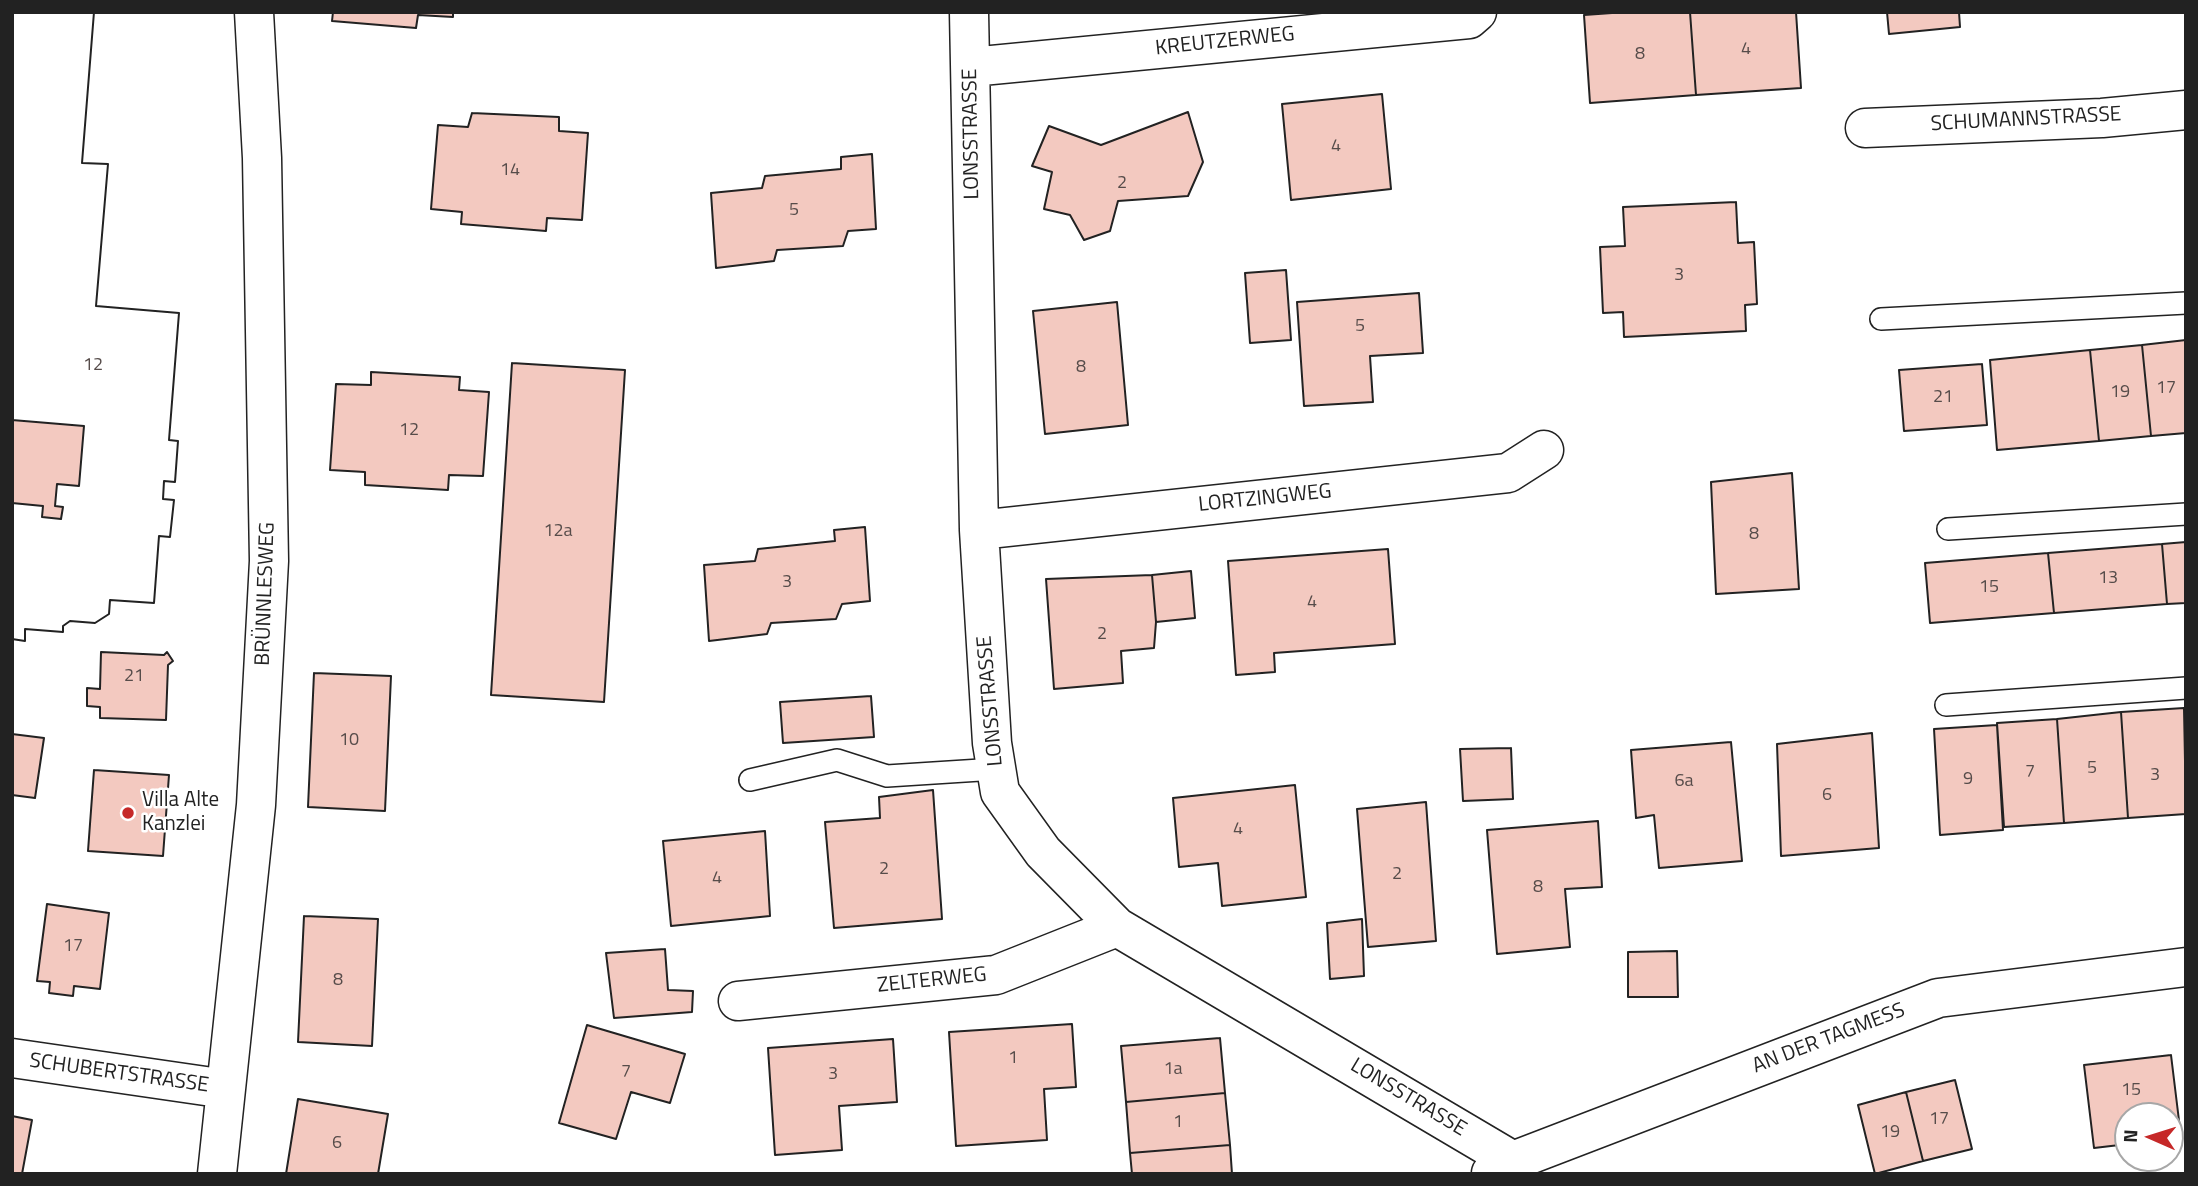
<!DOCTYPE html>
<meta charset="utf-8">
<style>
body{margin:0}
#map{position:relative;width:2198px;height:1186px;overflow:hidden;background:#fff;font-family:"Titillium Web",sans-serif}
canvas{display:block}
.frame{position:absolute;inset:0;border:14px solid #222;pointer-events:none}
.north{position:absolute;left:2114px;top:1102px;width:70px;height:70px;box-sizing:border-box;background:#fff;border:2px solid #a7a7a7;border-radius:50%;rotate:273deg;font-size:19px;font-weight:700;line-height:28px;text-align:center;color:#222}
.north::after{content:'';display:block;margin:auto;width:24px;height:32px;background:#c62828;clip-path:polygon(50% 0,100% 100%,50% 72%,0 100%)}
</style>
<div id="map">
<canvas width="2198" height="1186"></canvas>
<div class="frame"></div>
<div class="north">N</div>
</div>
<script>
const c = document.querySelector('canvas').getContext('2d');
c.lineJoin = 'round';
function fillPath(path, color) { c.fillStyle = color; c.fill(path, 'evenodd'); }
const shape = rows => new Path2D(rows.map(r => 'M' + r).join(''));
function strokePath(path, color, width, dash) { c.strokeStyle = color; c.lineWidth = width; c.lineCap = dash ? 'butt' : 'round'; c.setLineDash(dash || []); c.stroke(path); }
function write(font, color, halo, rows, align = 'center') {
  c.font = font + ' "Titillium Web",sans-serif'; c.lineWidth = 5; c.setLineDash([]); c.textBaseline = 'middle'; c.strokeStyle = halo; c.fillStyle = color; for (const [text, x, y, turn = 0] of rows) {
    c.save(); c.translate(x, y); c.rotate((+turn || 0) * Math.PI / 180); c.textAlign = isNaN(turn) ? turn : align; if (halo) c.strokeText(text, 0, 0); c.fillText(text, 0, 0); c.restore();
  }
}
const building = shape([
 [12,12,94,12,82,163,108,164,96,306,179,313,169,440,178,441,175,482,164,481,163,499,174,500,170,537,159,536,154,603,110,600,109,614,95,623,70,621,63,626,63,632,25,629,25,641,12,639,12,503,43,506,42,517,61,519,63,507,55,506,57,484,79,486,84,426,12,420,12,12],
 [12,12,94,12,82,163,108,164,96,306,179,313,169,440,178,441,175,482,164,481,163,499,174,500,170,537,159,536,154,603,110,600,109,614,95,623,70,621,63,626,63,632,25,629,25,641,12,639,12,12],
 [333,12,453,12,453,17,418,15,416,28,332,21,333,12],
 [1626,12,1690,12,1696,95,1590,103,1584,15,1626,12],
 [1690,12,1796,12,1801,88,1696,95,1690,12],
 [1887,12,1959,12,1960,27,1889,34,1887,12],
 [1382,94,1391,189,1291,200,1282,104,1382,94],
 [1188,112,1203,162,1188,196,1118,201,1110,231,1084,240,1070,215,1044,209,1052,172,1032,166,1049,126,1101,145,1188,112],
 [472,113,559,117,559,131,588,133,582,220,547,218,546,231,461,224,462,212,431,209,438,125,468,127,472,113],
 [872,154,876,229,848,231,843,246,777,250,774,261,716,268,711,193,762,188,765,176,841,169,841,157,872,154],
 [1736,202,1738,243,1754,242,1757,304,1745,305,1746,331,1624,337,1623,312,1603,313,1600,247,1625,246,1623,207,1736,202],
 [1286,270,1291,340,1250,343,1245,273,1286,270],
 [1419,293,1423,353,1370,356,1373,402,1304,406,1297,302,1419,293],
 [1117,302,1128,425,1045,434,1033,311,1117,302],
 [2186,340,2186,433,2151,436,2142,345,2186,340],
 [2142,345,2151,436,2099,441,2090,350,2142,345],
 [2090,350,2099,441,1997,450,1990,360,2090,350],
 [512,363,625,370,604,702,491,695,512,363],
 [1982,364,1987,425,1904,431,1899,370,1982,364],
 [371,372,460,377,459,390,489,392,483,476,449,475,448,490,365,485,365,472,330,470,336,384,371,385,371,372],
 [1792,473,1799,589,1716,594,1711,482,1792,473],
 [865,527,870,601,842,604,836,619,771,623,767,634,709,641,704,565,755,561,758,549,835,541,834,530,865,527],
 [2186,542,2186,603,2167,604,2162,544,2186,542],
 [2162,544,2167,604,2054,613,2048,553,2162,544],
 [1388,549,1395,644,1274,653,1275,672,1236,675,1228,561,1388,549],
 [2048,553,2054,613,1930,623,1925,563,2048,553],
 [1191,571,1195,618,1156,622,1152,575,1191,571],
 [1152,575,1156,622,1154,648,1121,651,1123,683,1054,689,1046,579,1152,575],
 [101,652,164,655,167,652,173,661,168,665,166,720,100,718,100,707,87,706,87,688,100,689,101,652],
 [314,673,391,676,385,811,308,807,314,673],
 [871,696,874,737,783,743,780,702,871,696],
 [2184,708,2186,814,2128,818,2121,712,2184,708],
 [2121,712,2128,818,2064,823,2057,719,2121,712],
 [2057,719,2064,823,2004,827,1997,723,2057,719],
 [1997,725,2003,830,1940,835,1934,729,1997,725],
 [1872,733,1879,848,1781,856,1777,744,1872,733],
 [12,734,44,738,35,798,12,795,12,734],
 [1731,742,1742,861,1659,868,1654,815,1636,818,1631,750,1731,742],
 [1511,748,1513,799,1463,801,1460,749,1511,748],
 [94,770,169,775,163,856,88,851,94,770],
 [1295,785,1306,897,1222,906,1218,863,1179,867,1173,798,1295,785],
 [933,790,942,919,834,928,825,822,880,818,879,797,933,790],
 [1426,802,1436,941,1368,947,1357,809,1426,802],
 [1598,821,1602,887,1565,889,1570,947,1497,954,1487,830,1598,821],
 [765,831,770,916,671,926,663,841,765,831],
 [47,904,109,913,100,989,74,986,73,996,49,993,50,982,37,981,47,904],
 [304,916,378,919,372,1046,298,1042,304,916],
 [1362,919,1364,976,1330,979,1327,923,1362,919],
 [665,949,668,990,693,991,692,1012,614,1018,606,953,665,949],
 [1677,951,1678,997,1628,997,1628,952,1677,951],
 [1072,1024,1076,1087,1044,1089,1047,1140,956,1146,949,1032,1072,1024],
 [587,1025,685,1054,670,1103,631,1092,616,1139,559,1123,587,1025],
 [1220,1038,1225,1093,1126,1102,1121,1046,1220,1038],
 [893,1039,897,1102,839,1106,842,1150,775,1155,768,1048,893,1039],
 [2171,1055,2181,1137,2170,1139,2170,1116,2128,1116,2128,1144,2094,1148,2084,1065,2171,1055],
 [1955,1080,1972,1149,1923,1161,1906,1092,1955,1080],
 [1906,1092,1923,1161,1875,1174,1858,1105,1906,1092],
 [1225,1093,1230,1145,1130,1153,1126,1102,1225,1093],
 [298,1099,388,1114,378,1174,286,1174,298,1099],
 [12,1116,32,1120,22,1174,12,1174,12,1116],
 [1230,1145,1232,1174,1132,1174,1130,1153,1230,1145]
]);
const lane = shape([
 [1881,319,2186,303],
 [1948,529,2186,514],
 [1946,705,2186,688],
 [750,780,837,760,887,776,996,769]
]);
const street = shape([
 [969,12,979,530,992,743,1000,792,1043,852,1117,927,1513,1161],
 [971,67,1469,19,1477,12],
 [1865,128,2102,118,2186,110],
 [979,530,1508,473,1544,450],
 [738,1001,996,975,1117,927],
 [12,1058,226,1089],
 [1491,1173,1513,1161,1938,998,2186,967],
 [217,1174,256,805,269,561,262,158,254,12]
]);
const markers = [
 [128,813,7,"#c62828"]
];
const numberNames = [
 ["4",1746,50],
 ["8",1640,55],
 ["4",1336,147],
 ["14",510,171],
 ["2",1122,184],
 ["5",794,211],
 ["3",1679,276],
 ["5",1360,327],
 ["12",93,366],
 ["8",1081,368],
 ["17",2166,389],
 ["19",2120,393],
 ["21",1943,398],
 ["12",409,431],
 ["12a",558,532],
 ["8",1754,535],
 ["13",2108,579],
 ["3",787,583],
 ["15",1989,588],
 ["4",1312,603],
 ["2",1102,635],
 ["21",134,677],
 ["10",349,741],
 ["5",2092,769],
 ["7",2030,773],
 ["3",2155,776],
 ["9",1968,780],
 ["6a",1684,782],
 ["6",1827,796],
 ["4",1238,830],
 ["2",884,870],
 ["2",1397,875],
 ["4",717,879],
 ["8",1538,888],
 ["17",73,947],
 ["8",338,981],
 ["1",1013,1059],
 ["1a",1173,1070],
 ["7",626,1073],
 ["3",833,1075],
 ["15",2131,1091],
 ["17",1939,1120],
 ["1",1178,1123],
 ["19",1890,1133],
 ["6",337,1144]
];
const streetNames = [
 ["KREUTZERWEG",1225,42,-6],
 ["SCHUMANNSTRASSE",2026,120,-3],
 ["LONSSTRASSE",972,134,-91],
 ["LORTZINGWEG",1265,499,-6],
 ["BRÜNNLESWEG",266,594,-88],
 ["LONSSTRASSE",991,701,-95],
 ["ZELTERWEG",932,981,-6],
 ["AN DER TAGMESS",1829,1039,-21],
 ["SCHUBERTSTRASSE",119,1074,8],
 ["LONSSTRASSE",1408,1098,31]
];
const poiNames = [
 ["Villa Alte",142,801],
 ["Kanzlei",142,825]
];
fillPath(building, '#f3c9c0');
strokePath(building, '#222', 2);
strokePath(lane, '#222', 24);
strokePath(street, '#222', 41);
strokePath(lane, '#fff', 21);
strokePath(street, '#fff', 38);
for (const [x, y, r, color] of markers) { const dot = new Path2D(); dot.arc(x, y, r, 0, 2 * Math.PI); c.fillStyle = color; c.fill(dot); strokePath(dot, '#fff', 2.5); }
write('18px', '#564c4a', null, numberNames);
write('21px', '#222', '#fff', streetNames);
write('21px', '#222', '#fff', poiNames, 'left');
</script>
